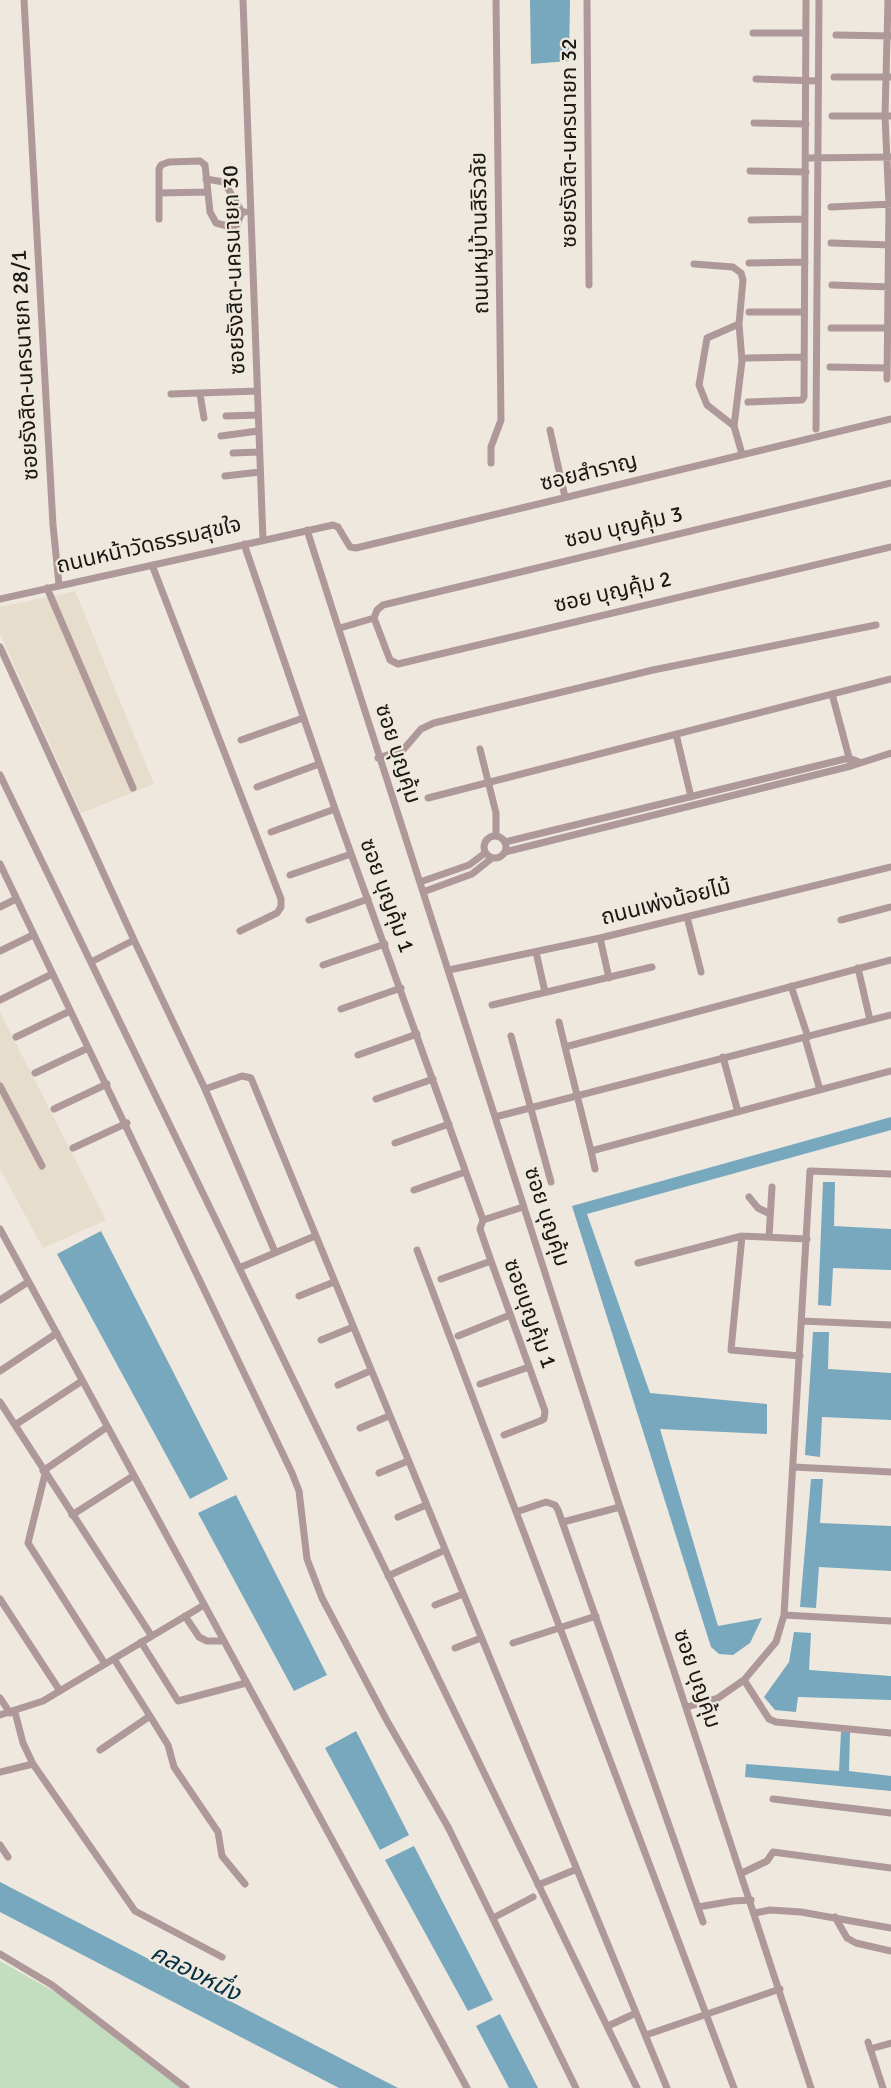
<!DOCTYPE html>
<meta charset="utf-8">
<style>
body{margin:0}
canvas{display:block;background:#eee8de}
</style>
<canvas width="891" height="2088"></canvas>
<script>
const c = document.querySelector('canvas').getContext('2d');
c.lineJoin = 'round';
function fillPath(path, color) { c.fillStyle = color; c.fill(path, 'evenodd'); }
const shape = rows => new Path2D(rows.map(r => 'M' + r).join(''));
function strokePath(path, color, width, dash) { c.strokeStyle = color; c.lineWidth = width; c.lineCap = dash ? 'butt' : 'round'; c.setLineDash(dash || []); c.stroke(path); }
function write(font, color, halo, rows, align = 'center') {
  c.font = font + ' Signika,"Noto Sans Thai",sans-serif'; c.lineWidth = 4.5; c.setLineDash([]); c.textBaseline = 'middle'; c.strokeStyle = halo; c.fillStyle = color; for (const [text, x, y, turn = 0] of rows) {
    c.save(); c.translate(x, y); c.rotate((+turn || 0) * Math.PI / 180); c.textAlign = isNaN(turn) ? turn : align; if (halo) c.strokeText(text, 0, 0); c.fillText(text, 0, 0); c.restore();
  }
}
const built = shape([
 [75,591,154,784,81,813,0,634,0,607],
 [0,1012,106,1220,43,1248,0,1169]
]);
const green = shape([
 [0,1961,62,1996,182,2088,0,2088]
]);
const water = shape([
 [530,0,570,0,569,61,531,64],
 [891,1117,891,1130,587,1214,650,1393,767,1404,767,1434,660,1429,718,1626,762,1618,750,1643,733,1655,719,1654,711,1647,572,1206],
 [823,1182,835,1182,834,1226,891,1229,891,1270,833,1268,831,1306,818,1305],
 [101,1231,228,1479,190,1499,57,1254],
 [813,1332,829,1332,828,1369,891,1373,891,1420,822,1417,820,1457,805,1455],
 [811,1479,823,1479,820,1523,891,1526,891,1571,819,1567,816,1608,800,1607],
 [236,1495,327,1675,294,1691,198,1513],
 [794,1632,811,1633,809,1670,891,1676,891,1700,798,1697,796,1712,775,1710,764,1697,789,1662],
 [356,1731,409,1835,380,1850,325,1748],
 [841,1732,850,1732,849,1771,891,1776,891,1791,745,1777,746,1764,839,1771],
 [414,1846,493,2000,468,2011,385,1860],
 [0,1882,398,2088,339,2088,0,1912],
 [500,2014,538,2088,509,2088,476,2026]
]);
const street = shape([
 [24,0,53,525,59,585],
 [243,0,263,540],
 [587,0,589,285],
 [753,33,806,33],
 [836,35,891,36],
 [834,77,891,77],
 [756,79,818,81],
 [832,116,891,116],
 [754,123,806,124],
 [807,158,891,157],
 [750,171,806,172],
 [206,179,224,182,242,212,245,212],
 [159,193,208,192],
 [831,207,891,204],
 [159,219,159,169,161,165,169,162,200,161,205,165,210,212,216,223,231,227,237,225,242,212],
 [751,220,805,219],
 [831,243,891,245],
 [749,263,805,262],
 [694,264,733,267,741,273,743,280,739,324,707,338,699,385,707,405,734,426,742,454],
 [832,285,891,287],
 [749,312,804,312],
 [831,328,891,328],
 [747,358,804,357],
 [830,367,887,368],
 [887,379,889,204,885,116,888,0],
 [171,394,257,391],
 [200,394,204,418],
 [748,402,802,400,804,397,806,0],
 [226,416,258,415],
 [734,426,742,361,739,324],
 [816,429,819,0],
 [550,430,565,497],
 [221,436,258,431],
 [233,453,259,452],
 [491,463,491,447,501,420,496,0],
 [225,476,260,472],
 [307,530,620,1507,811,2088],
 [244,544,335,809,483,1220,523,1207],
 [152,565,281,899,281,907,277,913,240,931],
 [47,588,133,788],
 [0,599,333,525,338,527,350,547,356,548,891,419],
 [374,618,390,660,398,664,891,547],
 [374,618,377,610,383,605,891,483],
 [340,628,374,618],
 [0,647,134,940],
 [832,694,850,761],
 [676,734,691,797],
 [241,740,303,718],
 [480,749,496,813,496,836],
 [378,758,403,750,421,729,434,723,653,670,876,625],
 [0,775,637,2088],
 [257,787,319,764],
 [428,798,891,679],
 [271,832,335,809],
 '484 847a11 11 0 1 1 22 0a11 11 0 1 1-22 0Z',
 [505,842,849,758,859,762],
 [505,852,851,766,891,753],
 [0,864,292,1473,299,1491,307,1559,322,1598,386,1719,448,1827,576,2088],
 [290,875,351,854],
 [420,882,469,865,485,853],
 [423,892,472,874,492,858],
 [0,907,16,899],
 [687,917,701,972],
 [309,920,368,899],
 [841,920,891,907],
 [600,938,609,978],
 [0,951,33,935],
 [536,952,545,992],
 [891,960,565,1047,591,1151,891,1071],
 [91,962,134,940,205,1089,242,1076,251,1078,667,2088],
 [323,965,385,944],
 [858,968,870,1020],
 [449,970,600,938,891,867],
 [791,986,808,1037],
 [0,1000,52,974],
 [492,1005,652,967],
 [341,1009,401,988],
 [559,1022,565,1047],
 [511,1036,551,1182],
 [16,1037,70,1011],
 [805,1038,820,1090],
 [358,1055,417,1034],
 [723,1057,738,1112],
 [35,1073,88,1048],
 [0,1086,42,1166],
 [205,1089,275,1252],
 [376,1099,433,1079],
 [54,1109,107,1084],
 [495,1117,891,1015],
 [395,1143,449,1124],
 [73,1148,127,1123],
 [591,1151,595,1169],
 [414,1190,465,1172],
 [749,1197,758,1208,770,1214],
 [483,1220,480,1229,491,1261,545,1411,544,1419,540,1421,504,1435],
 [0,1229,467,2088],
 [769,1237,772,1187],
 [417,1250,734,2088],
 [638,1263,742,1236],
 [239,1268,315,1236],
 [441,1279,491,1261],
 [299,1296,334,1282],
 [0,1300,28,1282],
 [802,1321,891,1325],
 [458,1336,510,1315],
 [321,1340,353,1327],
 [800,1356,731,1350,742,1236,807,1239],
 [0,1371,57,1333],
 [480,1384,529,1367],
 [338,1385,370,1371],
 [0,1402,151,1635],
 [15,1425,82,1381],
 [360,1428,389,1416],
 [794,1467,891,1472],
 [43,1471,107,1427],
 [379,1473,408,1461],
 [45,1474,28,1543,105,1664],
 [516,1512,546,1502,555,1505,558,1510,703,1922],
 [72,1515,133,1476],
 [398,1517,426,1505],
 [563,1522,620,1507],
 [388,1576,445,1550],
 [0,1599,60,1691],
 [435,1605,463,1594],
 [784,1615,891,1621],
 [185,1616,199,1637,207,1641,224,1641],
 [141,1642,178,1701,246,1683],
 [513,1643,596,1616],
 [455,1648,481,1638],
 [744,1680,769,1719,776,1722,891,1733],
 [0,1698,10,1713],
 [687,1707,718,1698,744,1680,776,1642,784,1615,810,1171,891,1174],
 [15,1712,23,1743,33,1764,135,1911,222,1957],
 [0,1715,43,1701,204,1605],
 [150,1716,168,1745,174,1767,218,1832,222,1856,245,1884],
 [100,1750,150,1716,114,1659],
 [0,1772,33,1764],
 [773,1799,891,1813],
 [0,1845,8,1857],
 [742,1873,767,1861,773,1852,891,1868],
 [538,1885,577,1869],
 [698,1907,733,1901,751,1900],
 [755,1913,770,1910,801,1912,891,1928],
 [835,1917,847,1938,856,1943,891,1951],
 [493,1918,533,1897],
 [0,1954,52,1985,186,2088],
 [608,2026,636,2013],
 [646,2035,780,1989],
 [868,2042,883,2088],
 [870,2049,891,2043]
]);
const streetNames = [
 ["ซอยรังสิต-นครนายก 32",570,143,-90],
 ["ถนนหมู่บ้านสิริวลัย",481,233,-91],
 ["ซอยรังสิต-นครนายก 30",235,270,-92],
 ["ซอยรังสิต-นครนายก 28/1",26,365,-93],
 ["ซอยสำราญ",589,473,-14],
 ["ซอบ บุญคุ้ม 3",624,528,-13],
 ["ถนนหน้าวัดธรรมสุขใจ",149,546,-13],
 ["ซอย บุญคุ้ม 2",613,593,-13],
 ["ซอย บุญคุ้ม",397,754,72],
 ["ซอย บุญคุ้ม 1",386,896,70],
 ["ถนนเพ่งน้อยไม้",666,903,-14],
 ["ซอย บุญคุ้ม",546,1217,72],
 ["ซอยบุญคุ้ม 1",529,1314,70],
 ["ซอย บุญคุ้ม",696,1679,71]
];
const waterNames = [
 ["คลองหนึ่ง",195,1974,27]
];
fillPath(built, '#e7ddcc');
fillPath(green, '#c3ddbf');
fillPath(water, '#78a8be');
strokePath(street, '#af9899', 7);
write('22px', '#1a1814', '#eee8de', streetNames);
write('italic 24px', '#033041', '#eee8de', waterNames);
</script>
